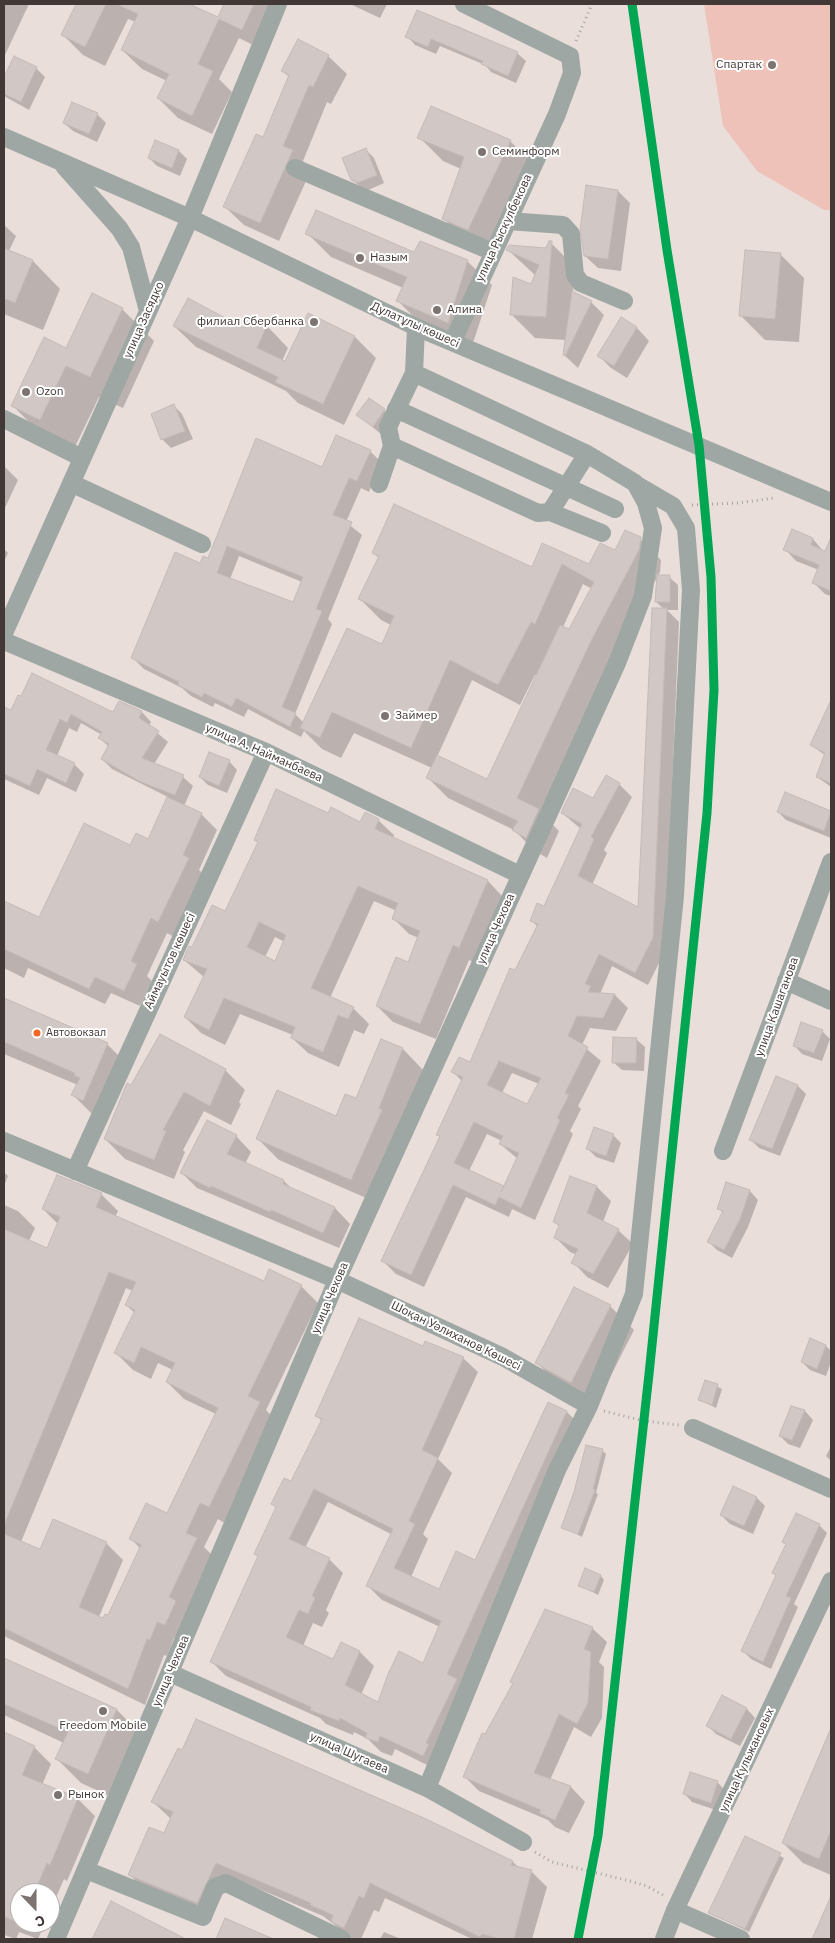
<!DOCTYPE html>
<meta charset="utf-8">
<style>
body{margin:0}
#map{position:relative;width:835px;height:1943px;overflow:hidden;background:#eadeda;font-family:"IBM Plex Sans",sans-serif}
canvas{display:block}
.frame{position:absolute;inset:0;border:5px solid #423937;pointer-events:none}
.north{position:absolute;left:10px;top:1883px;width:50px;height:50px;box-sizing:border-box;background:#fff;border:1px solid #b3b0af;border-radius:50%;rotate:158deg;font-size:14px;font-weight:700;line-height:20px;text-align:center;color:#423937}
.north::after{content:'';display:block;margin:auto;width:18px;height:22px;background:#7d7370;clip-path:polygon(50% 0,100% 100%,50% 72%,0 100%)}
</style>
<div id="map">
<canvas width="835" height="1943"></canvas>
<div class="frame"></div>
<div class="north">С</div>
</div>
<script>
const c = document.querySelector('canvas').getContext('2d');
c.lineJoin = 'round';
function fillPath(path, color) { c.fillStyle = color; c.fill(path, 'evenodd'); }
const shape = rows => new Path2D(rows.map(r => 'M' + r).join(''));
function strokePath(path, color, width, dash) { c.strokeStyle = color; c.lineWidth = width; c.lineCap = dash ? 'butt' : 'round'; c.setLineDash(dash || []); c.stroke(path); }
function write(font, color, halo, rows, align = 'center') {
  c.font = font + ' "IBM Plex Sans",sans-serif'; c.lineWidth = 4; c.setLineDash([]); c.textBaseline = 'middle'; c.strokeStyle = halo; c.fillStyle = color; for (const [text, x, y, turn = 0] of rows) {
    c.save(); c.translate(x, y); c.rotate((+turn || 0) * Math.PI / 180); c.textAlign = isNaN(turn) ? turn : align; if (halo) c.strokeText(text, 0, 0); c.fillText(text, 0, 0); c.restore();
  }
}
const green = shape([
 [704,4,831,4,831,210,824,210,757,171,723,126]
]);
const shadow = shape([
 [4,4,29,4,4,57],
 [78,4,187,4,218,19,226,4,283,4,261,49,239,38,219,79,232,92,212,134,178,118,158,98,167,81,142,69,122,50,136,22,128,19,105,66,83,55,63,35],
 [350,4,387,4,380,18],
 [455,25,517,53,526,61,516,83,491,72,485,65,440,46,436,54,415,45,407,36],
 [328,56,347,74,331,104,327,102,303,161,311,170,279,241,244,225,225,207,264,138,290,78,283,71],
 [14,58,36,68,45,77,29,110,4,96,4,80],
 [97,114,106,123,97,142,73,131,64,123],
 [419,137,510,141,534,165,492,253,468,243,444,219,461,169,443,161],
 [156,142,179,151,187,159,180,176,157,166,149,158],
 [366,150,374,158,384,183,366,191,352,180],
 [618,191,630,203,621,271,598,268,585,256],
 [4,225,16,236,9,251,33,261,60,289,43,330,4,314],
 [307,233,467,261,492,285,472,346,422,325,398,301,403,288,331,257],
 [551,243,575,267,573,293,591,302,604,315,578,368,564,355,566,340,535,338,511,314,532,286,536,276,508,250,547,249],
 [780,254,804,278,799,342,765,340,741,316],
 [122,309,154,341,123,408,99,397,73,451,45,438,13,406,67,350],
 [308,315,355,337,376,358,344,425,298,403,286,391,196,347,174,326,245,330,250,319,267,326,288,348,282,361,286,363],
 [621,319,637,328,649,341,627,378,611,368,598,355],
 [174,406,182,414,193,439,171,448,163,440,152,414],
 [384,410,392,418,382,435,358,415],
 [370,451,381,462,369,492,361,488,346,522,362,535,328,619,332,624,295,714,304,723,382,646,391,625,381,620,360,599,379,558,373,553,532,568,543,544,589,565,640,539,661,560,660,572,612,661,541,813,559,831,547,858,535,851,514,830,448,798,427,777,432,768,354,733,341,758,322,749,304,731,301,737,248,709,244,717,215,703,213,707,191,696,182,688,144,669,133,658,201,564,323,468],
 [239,556,302,582,294,603,230,579],
 [583,584,592,589,570,630,563,627],
 [535,675,537,676,488,781,437,757,472,680,520,705],
 [4,466,18,480,4,510],
 [793,531,813,539,824,552,831,555,831,596,825,594,813,582,819,570,796,561,785,549],
 [4,549,8,553,4,562],
 [669,577,678,585,678,610,667,610,679,622,665,951,648,985,612,966,600,994,615,995,628,1008,616,1031,590,1028,582,1045,601,1061,578,1106,581,1109,570,1131,573,1134,535,1220,512,1209,509,1217,466,1197,424,1287,396,1274,383,1261,440,1137,438,1134,462,1081,453,1072,471,1064,538,927,532,921,544,907,581,829,562,813,594,800,619,784,632,797,604,850,607,853,592,885,639,909,664,609,656,602],
 [512,1073,539,1084,528,1105,502,1093],
 [487,1134,502,1141,500,1144,518,1159,504,1188,469,1171],
 [120,703,142,712,151,722,149,726,168,742,154,764,183,777,193,786,184,806,201,814,217,830,199,870,205,875,174,937,167,933,147,976,152,981,140,1006,111,993,105,1004,28,968,24,978,4,968,4,902,39,919,130,847,148,840,168,797,112,769,102,759,109,747,100,738,102,735,81,723,77,732,69,728,57,756,74,764,84,774,76,792,47,778,39,795,4,779,4,711,5,709,11,711,114,713],
 [823,720,831,724,831,787,817,777,826,756,811,745],
 [229,761,237,770,227,793,208,785,200,777],
 [785,794,831,812,831,838,786,820,778,812],
 [328,815,361,824,378,820,394,835,393,838,488,881,503,897,475,963,469,960,436,1039,393,1022,377,1006,408,964,419,938,409,934,393,918,397,911,374,901,330,998,353,1008,369,1024,364,1034,354,1030,339,1067,308,1053,292,1038,293,1035,240,1014,225,1045,201,1033,185,1017,204,977,184,960,226,913,258,843,255,840],
 [275,937,285,942,276,962,265,957],
 [4,999,107,1044,129,1066,94,1116,73,1095,78,1085,4,1054],
 [822,1031,830,1039,822,1061,802,1054,794,1045],
 [636,1039,645,1047,644,1071,622,1070,613,1062],
 [382,1041,403,1049,424,1071,373,1201,279,1160,258,1139,336,1117,357,1100],
 [225,1070,245,1090,239,1102,241,1104,231,1125,204,1111,183,1150,185,1152,174,1179,125,1159,105,1139,132,1087],
 [776,1078,798,1086,806,1094,780,1156,759,1148,751,1140],
 [613,1135,621,1143,614,1163,596,1157,587,1148],
 [236,1136,251,1152,245,1164,284,1181,292,1189,335,1208,350,1224,339,1248,197,1188,182,1173],
 [4,1172,8,1176,4,1186],
 [727,1184,750,1191,758,1200,748,1227,732,1258,717,1250,708,1241,723,1213,719,1208],
 [597,1187,611,1201,603,1222,618,1230,633,1244,608,1288,587,1277,573,1262,577,1255,570,1252,555,1237,560,1227,555,1222],
 [101,1194,118,1211,115,1217,264,1283,301,1286,318,1303,266,1410,276,1420,226,1524,218,1519,204,1547,213,1556,182,1642,174,1638,167,1656,164,1655,145,1705,4,1636,4,1205,18,1211,35,1228,29,1241,48,1249,58,1224,43,1209],
 [126,1288,133,1291,126,1305,135,1313,116,1353,133,1370,151,1379,158,1363,173,1370,167,1382,184,1399,216,1414,168,1514,131,1539,141,1549,109,1617,104,1620,99,1617,123,1560,106,1543,41,1550,21,1542],
 [610,1306,634,1330,595,1407,561,1387,537,1363],
 [810,1340,826,1346,831,1351,831,1362,826,1376,810,1370,802,1362],
 [423,1347,463,1358,478,1372,438,1459,452,1473,423,1534,428,1539,411,1577,439,1590,476,1561,567,1412,581,1426,437,1770,395,1749,392,1756,381,1752,368,1739,354,1732,353,1735,326,1724,320,1718,226,1676,212,1662,259,1557,255,1554,323,1422,317,1416],
 [328,1502,391,1534,368,1586,382,1600,440,1627,424,1664,379,1704,361,1695,374,1666,360,1652,342,1644,334,1660,303,1646,313,1623,322,1627,329,1613,326,1610,343,1573,329,1559,305,1548],
 [706,1381,722,1389,716,1408,700,1400],
 [792,1407,805,1411,813,1420,800,1448,788,1444,780,1436],
 [831,1446,831,1461,826,1456],
 [602,1450,606,1454,596,1493,598,1494,582,1537,563,1527],
 [734,1488,757,1498,765,1506,753,1534,730,1524,721,1515],
 [819,1525,827,1533,794,1604,798,1607,771,1669,751,1659,743,1651,777,1577,773,1573,787,1545,784,1542],
 [601,1576,604,1580,598,1595,579,1585],
 [592,1628,607,1642,599,1662,604,1667,602,1718,591,1737,574,1727,550,1780,571,1787,585,1802,569,1833,555,1827,548,1820,479,1791,465,1777,485,1736],
 [4,1660,117,1710,141,1734,112,1797,81,1783,57,1759,64,1743,4,1715],
 [723,1697,747,1709,755,1718,740,1746,716,1734,708,1726],
 [831,1731,831,1875,803,1863,783,1843],
 [4,1734,34,1747,51,1764,42,1785,78,1799,95,1816,67,1881,64,1879,50,1911,50,1893,20,1893,20,1923,45,1923,38,1939,19,1932,16,1939,4,1935],
 [691,1774,718,1783,726,1791,719,1811,692,1802,684,1793],
 [153,1802,513,1862,519,1868,532,1872,547,1887,532,1939,472,1939,385,1898,379,1912,374,1910,361,1939,353,1939,323,1916,231,1877,212,1917,145,1890,130,1875,164,1834,171,1819],
 [745,1838,784,1858,749,1932,710,1913],
 [111,1902,183,1939,93,1939],
 [226,1920,275,1939,218,1939],
 [384,1932,401,1939,380,1939]
]);
const building = shape([
 [76,4,106,4,85,47,61,35,76,4],
 [116,4,189,4,218,17,224,4,254,4,242,30,219,19,198,64,213,71,192,116,157,98,169,74,121,50,138,14,116,4],
 [417,10,518,52,508,76,481,64,483,61,431,39,428,47,405,37,417,10],
 [298,39,329,55,313,87,309,85,283,146,293,150,260,223,223,207,256,134,263,137,289,75,281,71,298,39],
 [14,56,37,67,21,102,4,94,4,77,14,56],
 [72,102,98,113,89,134,63,123,72,102],
 [431,106,511,140,468,230,442,219,464,157,417,138,431,106],
 [155,140,179,150,172,168,148,158,155,140],
 [366,148,377,175,357,183,351,180,342,158,366,148],
 [586,185,618,190,608,259,584,256,580,230,586,185],
 [316,210,414,252,420,241,468,260,448,323,396,301,407,277,305,234,316,210],
 [549,241,552,241,546,317,510,315,513,277,531,284,539,265,506,250,509,245,546,248,549,241],
 [4,248,33,260,15,303,4,298,4,248],
 [745,250,781,253,775,319,739,316,745,250],
 [572,291,592,301,565,356,563,355,572,291],
 [92,293,123,308,90,377,66,366,40,420,11,406,44,337,66,348,92,293],
 [188,298,244,328,249,317,267,325,257,348,285,361,308,313,355,336,323,404,275,382,278,377,173,326,188,298],
 [621,317,637,327,614,366,597,356,621,317],
 [369,398,385,409,373,427,356,415,369,398],
 [174,404,185,431,161,440,151,414,174,404],
 [336,435,371,450,357,481,349,478,333,515,352,522,316,609,322,611,282,707,296,713,290,727,236,698,232,707,204,693,202,697,178,685,179,682,131,658,175,552,200,563,203,556,208,558,256,438,322,467,336,435],
 [227,546,303,577,293,602,217,573,227,546],
 [394,504,532,567,542,543,589,564,600,543,615,550,625,530,641,537,639,550,592,639,517,798,539,809,526,838,512,830,518,821,426,778,437,755,487,779,560,625,569,629,594,582,562,564,535,624,531,622,498,685,450,660,411,748,332,712,320,738,300,728,347,628,382,644,394,616,358,599,379,556,372,553,394,504],
 [792,529,813,538,811,545,825,551,831,537,831,591,812,583,819,565,783,550,792,529],
 [657,575,670,575,670,602,655,602,657,575],
 [652,608,667,608,653,938,635,973,599,954,585,984,591,986,588,992,615,994,603,1018,577,1016,568,1036,588,1047,565,1093,569,1095,557,1118,560,1120,521,1208,499,1197,495,1205,453,1185,411,1275,381,1261,440,1136,436,1135,463,1077,451,1072,459,1057,470,1062,510,968,515,970,538,924,530,921,537,903,544,906,582,824,561,813,565,804,573,788,593,798,606,775,620,783,591,837,594,839,578,876,638,907,652,608],
 [499,1061,541,1078,527,1104,487,1085,499,1061],
 [474,1122,503,1136,499,1144,519,1153,501,1192,504,1186,454,1163,474,1122],
 [32,673,113,712,119,701,142,711,139,718,159,731,142,758,184,775,175,795,141,782,101,759,109,744,98,738,102,732,71,714,67,723,60,719,46,750,75,763,66,783,37,769,30,786,4,774,4,707,11,710,18,695,21,696,32,673],
 [831,700,831,783,816,777,825,753,810,745,831,700],
 [209,752,230,760,219,786,199,777,209,752],
 [276,789,328,813,331,807,360,822,365,812,379,819,375,829,488,880,459,948,453,945,420,1024,376,1006,396,957,408,962,420,931,392,919,398,903,358,886,311,988,354,1007,348,1019,338,1015,323,1052,291,1038,295,1027,224,998,209,1030,184,1017,207,969,183,960,189,946,192,947,212,905,225,911,258,842,254,840,276,789],
 [259,922,286,935,275,961,247,947,259,922],
 [785,792,831,811,824,831,777,812,785,792],
 [167,797,202,813,183,855,189,858,158,922,151,918,131,961,137,964,124,991,95,977,89,989,4,949,4,901,39,917,84,823,130,845,136,833,148,839,167,797],
 [4,998,108,1043,83,1101,71,1095,80,1078,74,1075,75,1073,4,1042,4,998],
 [801,1022,823,1030,814,1053,793,1046,801,1022],
 [160,1034,226,1069,210,1106,184,1092,163,1130,166,1131,154,1160,104,1139,127,1083,131,1085,160,1034],
 [613,1037,637,1038,636,1063,612,1063,613,1037],
 [381,1039,403,1048,379,1108,382,1110,351,1180,256,1139,277,1090,336,1116,345,1094,356,1098,381,1039],
 [776,1076,798,1085,772,1149,749,1140,776,1076],
 [207,1120,237,1135,227,1154,284,1180,283,1184,335,1207,323,1233,271,1210,270,1212,211,1186,210,1188,180,1173,207,1120],
 [594,1127,614,1134,606,1156,586,1149,594,1127],
 [57,1175,102,1193,96,1207,264,1281,269,1269,302,1285,248,1396,260,1402,209,1507,200,1503,186,1533,197,1538,169,1597,176,1601,165,1625,157,1622,150,1640,147,1639,128,1689,4,1628,4,1534,40,1549,53,1519,107,1542,79,1607,103,1618,105,1614,108,1615,141,1545,129,1539,146,1503,167,1513,218,1408,166,1382,175,1363,141,1347,134,1363,114,1353,135,1310,125,1305,136,1282,109,1272,4,1525,4,1229,47,1248,60,1217,42,1209,57,1175],
 [570,1176,597,1186,587,1213,619,1229,593,1274,571,1263,578,1249,554,1238,559,1225,553,1222,570,1176],
 [726,1182,750,1190,740,1219,724,1250,707,1242,723,1211,717,1209,726,1182],
 [574,1287,611,1305,571,1383,535,1363,574,1287],
 [359,1318,423,1346,425,1341,464,1357,422,1450,438,1458,409,1521,415,1524,394,1568,439,1589,456,1551,475,1560,548,1402,567,1411,447,1674,457,1679,426,1743,429,1744,423,1756,380,1736,378,1742,365,1738,367,1733,340,1718,339,1721,310,1710,311,1707,210,1662,258,1556,254,1554,276,1507,271,1504,284,1478,291,1481,322,1419,315,1416,359,1318],
 [314,1489,393,1529,366,1586,441,1621,423,1663,399,1651,388,1674,378,1702,345,1685,360,1651,341,1642,333,1659,286,1637,299,1610,308,1614,315,1598,312,1596,330,1558,289,1539,314,1489],
 [810,1338,826,1345,817,1369,801,1362,810,1338],
 [705,1380,718,1384,712,1405,698,1400,705,1380],
 [791,1406,805,1410,792,1440,779,1436,791,1406],
 [586,1445,603,1449,593,1489,595,1490,578,1534,561,1528,574,1492,586,1445],
 [733,1486,757,1497,744,1526,720,1515,733,1486],
 [796,1513,820,1524,786,1596,791,1598,763,1662,741,1651,776,1575,772,1573,786,1544,782,1542,796,1513],
 [585,1568,601,1575,594,1592,578,1586,585,1568],
 [545,1609,593,1627,584,1649,591,1652,588,1703,577,1724,559,1714,534,1773,571,1786,555,1820,539,1813,541,1810,463,1777,482,1733,485,1734,513,1683,510,1682,545,1609],
 [4,1658,117,1709,88,1774,55,1759,68,1732,4,1704,4,1658],
 [722,1695,747,1708,731,1739,706,1726,722,1695],
 [196,1719,424,1818,513,1861,511,1865,532,1870,514,1939,500,1939,482,1934,480,1937,370,1883,364,1898,359,1896,344,1928,331,1922,333,1915,310,1905,311,1903,216,1863,197,1903,128,1875,149,1827,164,1833,173,1812,151,1802,178,1748,182,1750,196,1719],
 [831,1728,831,1830,819,1859,782,1843,831,1728],
 [4,1732,35,1746,22,1775,78,1798,50,1865,47,1863,34,1893,20,1893,20,1924,4,1916,4,1732],
 [690,1772,718,1781,711,1803,683,1794,690,1772],
 [745,1836,781,1853,745,1929,708,1913,745,1836],
 [831,1896,831,1939,812,1939,831,1896],
 [111,1901,186,1939,92,1939,111,1901],
 [225,1918,273,1939,216,1939,225,1918]
]);
const path = shape([
 [576,41,592,4],
 [692,505,737,503,775,498],
 [604,1411,644,1421,679,1425],
 [535,1852,552,1862,630,1881,647,1886,663,1895]
]);
const minor = shape([
 [4,137,190,218,416,327,831,502],
 [64,166,119,228,131,247,148,311],
 [295,168,493,252],
 [508,221,563,225,571,234,575,275,581,283,624,301],
 [453,341,557,114,572,73,570,56,464,4],
 [396,409,615,509],
 [4,419,82,458],
 [392,446,538,513,550,512,587,454],
 [71,483,202,544],
 [379,484,392,446,388,427,414,373,416,327],
 [550,512,602,533],
 [4,633,190,218,278,4],
 [4,641,266,752,520,875],
 [786,981,831,1001],
 [4,1141,337,1280,503,1357,589,1406,557,1470,427,1788],
 [723,1151,831,862],
 [75,1171,266,752],
 [589,1406,634,1294,675,896,691,590,686,528,673,506,637,485],
 [693,1428,831,1489],
 [170,1673,427,1788,523,1842],
 [86,1870,203,1917,215,1887,226,1883,342,1939],
 [675,1910,741,1939],
 [56,1939,337,1280,617,663,643,596,653,528,646,503,635,483,587,454,414,373],
 [664,1939,675,1910,831,1581]
]);
const rail1 = shape([
 [578,1939,598,1836,649,1374,707,813,714,690,711,577,699,445,667,250,632,4]
]);
const markers = [
 [772,65,5,"#7d7370"],
 [482,152,5,"#7d7370"],
 [360,258,5,"#7d7370"],
 [437,310,5,"#7d7370"],
 [314,322,5,"#7d7370"],
 [26,392,5,"#7d7370"],
 [385,716,5,"#7d7370"],
 [37,1033,4.5,"#f26522"],
 [103,1711,5,"#7d7370"],
 [58,1795,5,"#7d7370"]
];
const busNames = [
 ["Автовокзал",46,1033]
];
const poiNames = [
 ["Спартак",762,65,"right"],
 ["Семинформ",492,152],
 ["Назым",370,258],
 ["Алина",447,310],
 ["филиал Сбербанка",304,322,"right"],
 ["Ozon",36,392],
 ["Займер",395,716],
 ["Freedom Mobile",103,1726,"center"],
 ["Рынок",68,1795]
];
const streetNames = [
 ["улица Рыскулбекова",504,228,-65],
 ["улица Засядко",144,320,-66],
 ["Дулатұлы көшесі",415,325,24],
 ["улица А. Найманбаева",264,753,24],
 ["улица Чехова",496,929,-66],
 ["Аймауытов көшесі",170,961,-65],
 ["улица Кашаганова",777,1007,-70],
 ["улица Чехова",330,1298,-67],
 ["Шоқан Уәлиханов Көшесі",456,1336,26],
 ["улица Чехова",171,1671,-67],
 ["улица Шугаева",349,1753,24],
 ["улица Кульжановых",747,1760,-65]
];
fillPath(green, '#eec2b8');
fillPath(shadow, '#0003');
fillPath(building, '#d1c8c5');
strokePath(building, '#c4bab7', 1);
strokePath(path, '#a3a5a3', 3, [1, 4]);
strokePath(minor, '#9ea7a4', 18);
strokePath(rail1, '#00a651', 9);
for (const [x, y, r, color] of markers) { const dot = new Path2D(); dot.arc(x, y, r, 0, 2 * Math.PI); c.fillStyle = color; c.fill(dot); strokePath(dot, '#fff', 2); }
write('11px', '#423937', '#fff', busNames, 'left');
write('12px', '#423937', '#fff', poiNames, 'left');
write('12px', '#423937', '#fff', streetNames);
</script>
